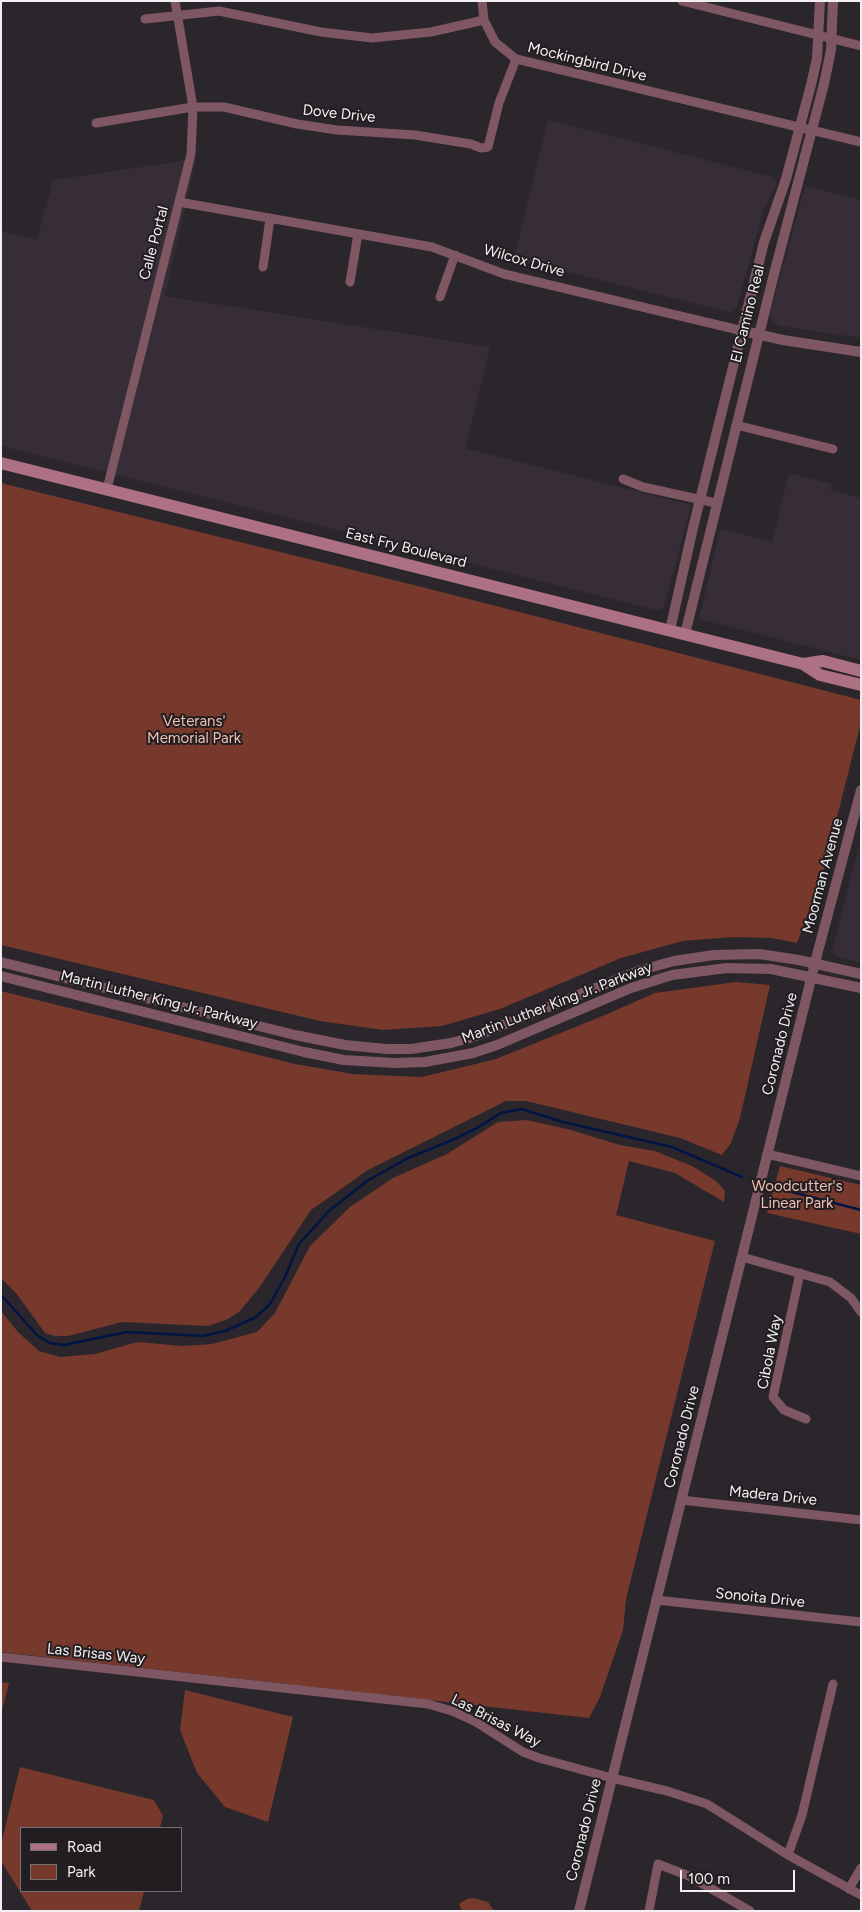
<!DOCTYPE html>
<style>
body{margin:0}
#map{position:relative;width:862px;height:1912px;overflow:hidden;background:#2b262b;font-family:Figtree,sans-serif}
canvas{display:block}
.frame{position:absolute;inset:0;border:2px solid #f2eff2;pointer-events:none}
.legend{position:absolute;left:20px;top:1827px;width:162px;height:65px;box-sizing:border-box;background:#211d21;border:1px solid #757175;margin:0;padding:6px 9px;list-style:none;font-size:15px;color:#f2eff2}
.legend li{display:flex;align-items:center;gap:10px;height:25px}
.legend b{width:25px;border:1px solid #757175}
.scale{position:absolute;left:680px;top:1870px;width:115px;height:22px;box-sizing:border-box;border:2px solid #f2eff2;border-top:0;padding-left:6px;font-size:15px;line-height:18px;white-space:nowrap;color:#f2eff2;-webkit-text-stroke:4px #211d21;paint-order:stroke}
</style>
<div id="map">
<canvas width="862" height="1912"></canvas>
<div class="frame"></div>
<ul class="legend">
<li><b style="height:6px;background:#ae7083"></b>Road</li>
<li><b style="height:14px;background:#76392c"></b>Park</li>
</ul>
<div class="scale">100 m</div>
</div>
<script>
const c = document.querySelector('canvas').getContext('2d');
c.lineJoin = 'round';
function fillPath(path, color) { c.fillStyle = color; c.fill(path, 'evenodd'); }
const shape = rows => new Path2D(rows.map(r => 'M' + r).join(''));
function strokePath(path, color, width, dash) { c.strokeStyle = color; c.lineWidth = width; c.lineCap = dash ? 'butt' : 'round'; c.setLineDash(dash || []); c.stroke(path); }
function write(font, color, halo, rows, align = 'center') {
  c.font = font + ' Figtree,sans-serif'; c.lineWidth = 4; c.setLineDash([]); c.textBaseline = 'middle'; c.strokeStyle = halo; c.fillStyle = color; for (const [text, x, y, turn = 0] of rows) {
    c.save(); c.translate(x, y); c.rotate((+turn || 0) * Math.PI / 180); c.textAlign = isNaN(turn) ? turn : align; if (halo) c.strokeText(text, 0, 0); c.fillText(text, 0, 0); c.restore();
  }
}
const built = shape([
 [548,120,773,177,776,180,776,186,764,209,737,306,734,311,729,312,514,259],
 [196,159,165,296,490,347,465,448,691,505,665,605,661,609,656,610,1,446,1,231,37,240,53,180],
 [805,186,861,200,861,338,779,326,772,321,770,314],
 [789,473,832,484,831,491,861,498,861,660,699,619,720,529,772,542],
 [861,838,861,963,837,957,832,951]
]);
const green = shape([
 [1,483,426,588,861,700,861,722,824,869,797,943,772,938,733,937,683,941,621,958,500,1009,442,1026,383,1030,320,1021,1,945],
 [736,982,770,985,740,1118,731,1143,722,1155,680,1138,526,1101,506,1101,368,1170,311,1210,259,1288,240,1311,228,1319,208,1326,122,1322,68,1336,55,1336,45,1333,16,1293,1,1278,1,991,295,1064,353,1074,422,1077,496,1059,605,1015,655,993],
 [527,1120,571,1130,620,1145,655,1151,692,1166,716,1181,725,1191,724,1202,675,1173,629,1161,616,1215,715,1241,626,1599,623,1630,600,1697,589,1718,1,1652,1,1311,18,1332,39,1351,60,1357,95,1354,137,1342,183,1346,212,1344,257,1332,275,1313,310,1246,350,1207,393,1178,447,1154,498,1122],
 [780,1166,861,1185,861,1234,767,1213],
 [1,1682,9,1683,1,1714],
 [185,1690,293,1717,268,1822,225,1807,197,1773,180,1730],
 [20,1767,154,1800,163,1816,160,1828,21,1828,21,1891,144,1891,139,1911,32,1911,1,1861,1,1844],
 [474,1898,488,1902,494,1911,462,1911,459,1904,467,1899]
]);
const stream = shape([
 [781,1189,861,1210],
 [1,1295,38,1336,50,1343,64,1345,127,1332,203,1336,225,1331,256,1317,270,1304,285,1277,299,1244,329,1211,367,1181,408,1158,450,1141,477,1128,501,1113,522,1109,563,1122,672,1147,742,1177]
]);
const minor = shape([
 [482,1,484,20],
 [682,1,861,46],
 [145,19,219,11,321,32,372,38,431,32,484,20,495,42,516,59,861,142],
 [96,123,193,107,224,107,297,124,337,130,415,135,471,144,481,148,488,147,499,103,516,59],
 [179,202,432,247,504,274,743,331],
 [263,267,270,219],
 [350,282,358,234],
 [440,297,455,255],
 [736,425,833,449],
 [623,479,643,487,716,503],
 [107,489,191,154,193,107,175,1],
 [767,1154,861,1176],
 [742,1257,830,1282,851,1298,861,1312],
 [800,1273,773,1397,784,1410,806,1419],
 [681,1500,861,1520],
 [656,1600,861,1622],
 [1,1657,428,1704,452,1711,476,1722,523,1752,539,1758,612,1778,667,1791,707,1804,788,1855,861,1895],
 [788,1855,802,1815,833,1684],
 [849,1889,861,1868],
 [649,1911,658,1864,689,1876,750,1911]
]);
const tertiary = shape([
 [743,331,783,340,861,352],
 [670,630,693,528,764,242,786,179,812,81,817,58,820,1],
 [685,634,774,274,824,84,831,50,833,1],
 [1,962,295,1035,345,1045,386,1049,411,1049,451,1043,473,1037,641,970,674,961,714,955,759,954,799,960,861,974],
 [1,976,304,1052,344,1060,395,1063,425,1062,473,1053,497,1045,631,988,672,975,727,968,771,969,861,988],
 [579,1911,817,955,861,790]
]);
const secondary = shape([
 [1,463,803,664,820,675,861,685],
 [803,664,823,661,861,671]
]);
const streetNames = [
 ["Mockingbird Drive",587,62,14],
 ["Dove Drive",339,114,6],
 ["Calle Portal",154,243,-75],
 ["Wilcox Drive",524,261,16],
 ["El Camino Real",748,314,-76],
 ["East Fry Boulevard",406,548,14],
 ["Moorman Avenue",823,876,-75],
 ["Martin Luther King Jr. Parkway",159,1000,14],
 ["Martin Luther King Jr. Parkway",557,1003,-21],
 ["Coronado Drive",780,1044,-76],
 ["Cibola Way",770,1352,-79],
 ["Coronado Drive",682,1437,-76],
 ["Madera Drive",773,1496,6],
 ["Sonoita Drive",760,1598,6],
 ["Las Brisas Way",96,1654,6],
 ["Las Brisas Way",496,1721,27],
 ["Coronado Drive",584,1830,-76]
];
const parkNames = [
 ["Veterans'",194,722],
 ["Memorial Park",194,739],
 ["Woodcutter's",797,1187],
 ["Linear Park",797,1204]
];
fillPath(built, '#372d37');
fillPath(green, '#76392c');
strokePath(stream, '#001545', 2.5);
strokePath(minor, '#7e5763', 9);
strokePath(tertiary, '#7e5763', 10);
strokePath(secondary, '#ae7083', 12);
write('15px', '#f2eff2', '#211d21', streetNames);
write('15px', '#f1beb3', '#211d21', parkNames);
</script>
